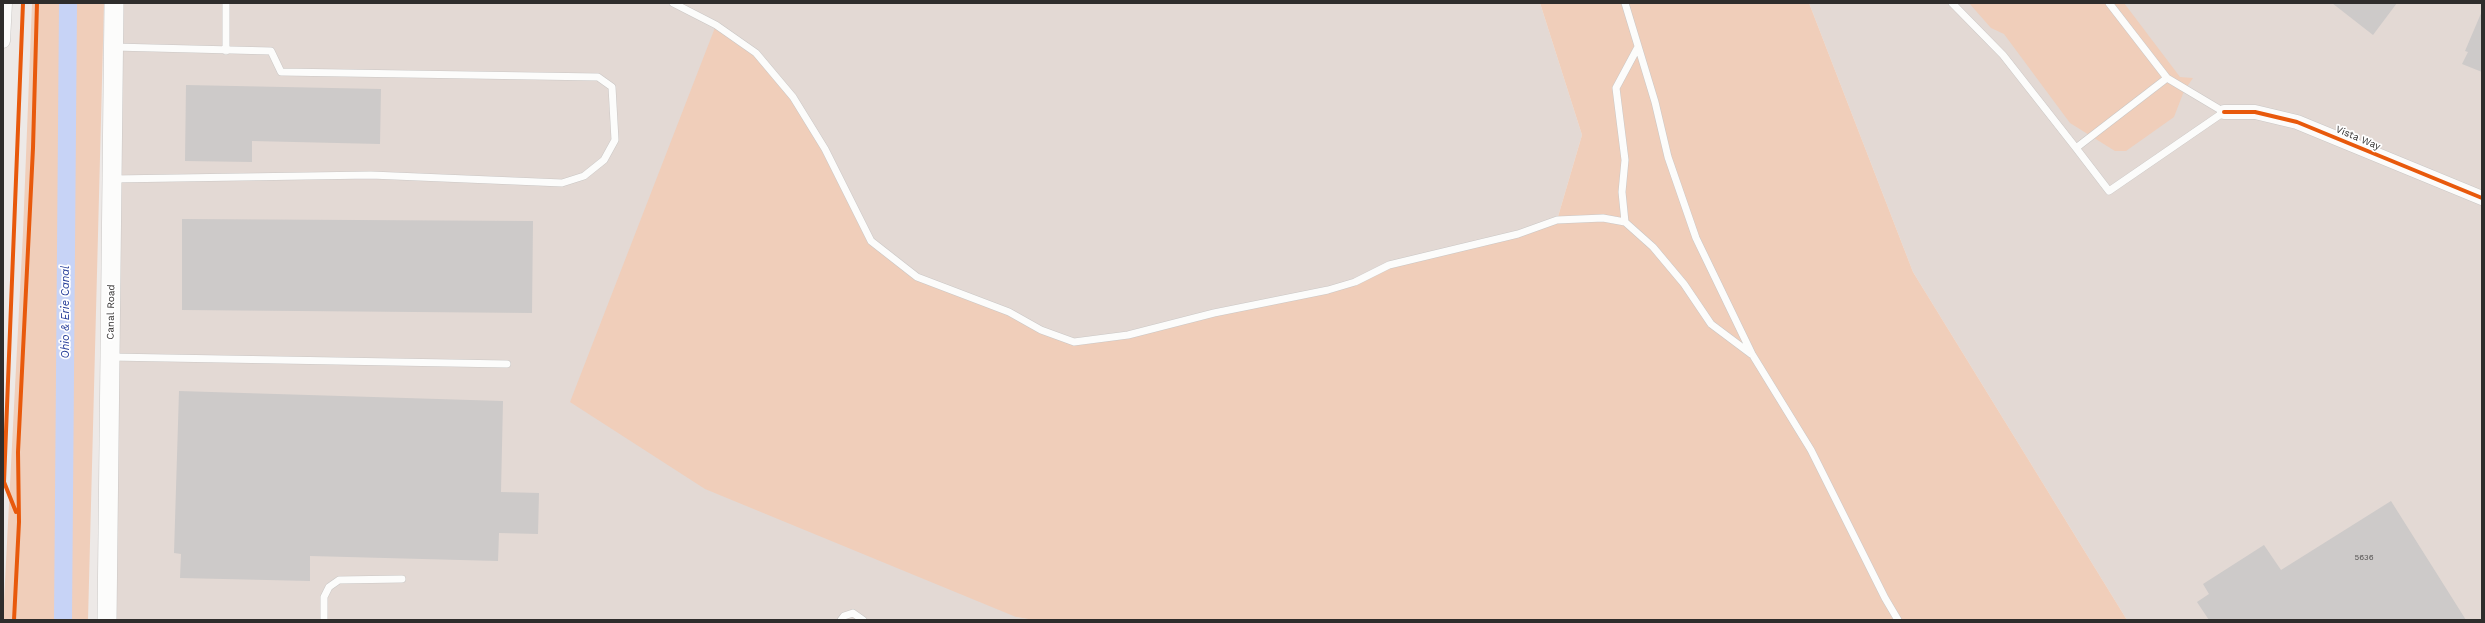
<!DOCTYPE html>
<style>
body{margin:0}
#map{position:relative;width:2485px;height:623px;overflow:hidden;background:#ede9e7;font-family:"Work Sans",sans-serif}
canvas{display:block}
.frame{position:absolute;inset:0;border:4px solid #2f2d2c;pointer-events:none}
</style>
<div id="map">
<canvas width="2485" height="623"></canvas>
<div class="frame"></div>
</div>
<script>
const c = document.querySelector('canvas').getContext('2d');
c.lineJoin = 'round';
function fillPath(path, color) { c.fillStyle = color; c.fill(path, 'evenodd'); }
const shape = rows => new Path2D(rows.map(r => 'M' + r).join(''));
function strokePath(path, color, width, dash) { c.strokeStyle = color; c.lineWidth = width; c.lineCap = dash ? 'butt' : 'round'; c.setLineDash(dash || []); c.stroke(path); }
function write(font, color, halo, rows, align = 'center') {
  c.font = font + ' "Work Sans",sans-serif'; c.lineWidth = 3.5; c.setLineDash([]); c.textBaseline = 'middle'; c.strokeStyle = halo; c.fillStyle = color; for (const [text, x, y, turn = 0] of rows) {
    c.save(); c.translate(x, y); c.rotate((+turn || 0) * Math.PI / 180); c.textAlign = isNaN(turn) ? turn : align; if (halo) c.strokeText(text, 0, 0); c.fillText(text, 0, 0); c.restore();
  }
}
const built = shape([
 [115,3,1540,3,1582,135,1557,220,1016,617,1034,620,107,620],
 [1809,3,2482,3,2482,620,2127,620,1913,272]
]);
const green = shape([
 [32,3,104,3,88,620,3,620,23,232],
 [1540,3,1809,3,1913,272,2127,620,1034,620,1016,617,705,489,570,402,716,25,756,53,793,97,825,149,871,242,917,277,1074,342,1128,335,1328,290,1389,265,1557,220,1582,135],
 [1969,3,2124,3,2180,77,2193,78,2184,91,2174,117,2126,151,2115,151,2070,123,2004,34,1991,28]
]);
const canal = shape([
 [63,620,68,3]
]);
const building = shape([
 [2332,3,2397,3,2373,35],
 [2482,11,2482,72,2462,64,2468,52,2465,51],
 [186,85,381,89,380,144,252,141,252,162,185,161],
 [182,219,533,221,532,313,182,310],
 [179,391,503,401,501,492,539,493,538,534,499,533,498,561,310,556,310,581,180,578,181,554,174,553],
 [2391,501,2466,620,2209,620,2197,602,2209,594,2203,584,2264,545,2281,570]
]);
const lane = shape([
 [226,3,226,51],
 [673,3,716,25,756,53,793,97,825,149,871,241,917,277,1009,312,1041,330,1074,342,1128,335,1214,313,1328,290,1355,282,1389,265,1518,234,1557,220,1603,218,1625,222],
 [1625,3,1655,102,1668,157,1696,238,1752,354,1811,450,1885,598,1898,620],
 [1952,3,2003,55,2076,148,2109,191,2224,112,2167,78,2076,148],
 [2109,3,2167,78],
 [1638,47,1616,88,1625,160,1622,192,1625,222,1653,247,1684,284,1711,324,1751,354],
 [113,179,371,175,562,183,584,176,604,160,615,140,612,87,598,77,281,72,271,51,114,47],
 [110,357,507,364],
 [324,620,324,597,329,587,339,580,402,579],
 [841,620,844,616,853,613,863,620]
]);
const street = shape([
 [3,41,5,3],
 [2224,112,2255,112,2297,122,2482,198]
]);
const secondary = shape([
 [107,620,114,3]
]);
const cycleway = shape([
 [2224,112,2255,112,2297,122,2482,198],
 [16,512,4,482,23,3],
 [14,620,19,522,18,452,33,148,37,3]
]);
const numberNames = [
 ["5636",2364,558]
];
const streetNames = [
 ["Vista Way",2358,138,23],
 ["Canal Road",111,312,-89]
];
const waterNames = [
 ["Ohio & Erie Canal",66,312,-90]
];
fillPath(built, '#e3d9d4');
fillPath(green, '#f0ceba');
strokePath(canal, '#c7d3f6', 18);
fillPath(building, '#cdcac9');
strokePath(lane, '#cac7c5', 8);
strokePath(street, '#cac7c5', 15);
strokePath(secondary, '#cac7c5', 20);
strokePath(lane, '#fcfcfb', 7);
strokePath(street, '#fcfcfb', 14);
strokePath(secondary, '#fcfcfb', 19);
strokePath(cycleway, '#e8590c', 4);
write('8px', '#565453', null, numberNames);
write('10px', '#2f2d2c', '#fff', streetNames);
write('italic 11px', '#273e99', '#fff', waterNames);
</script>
